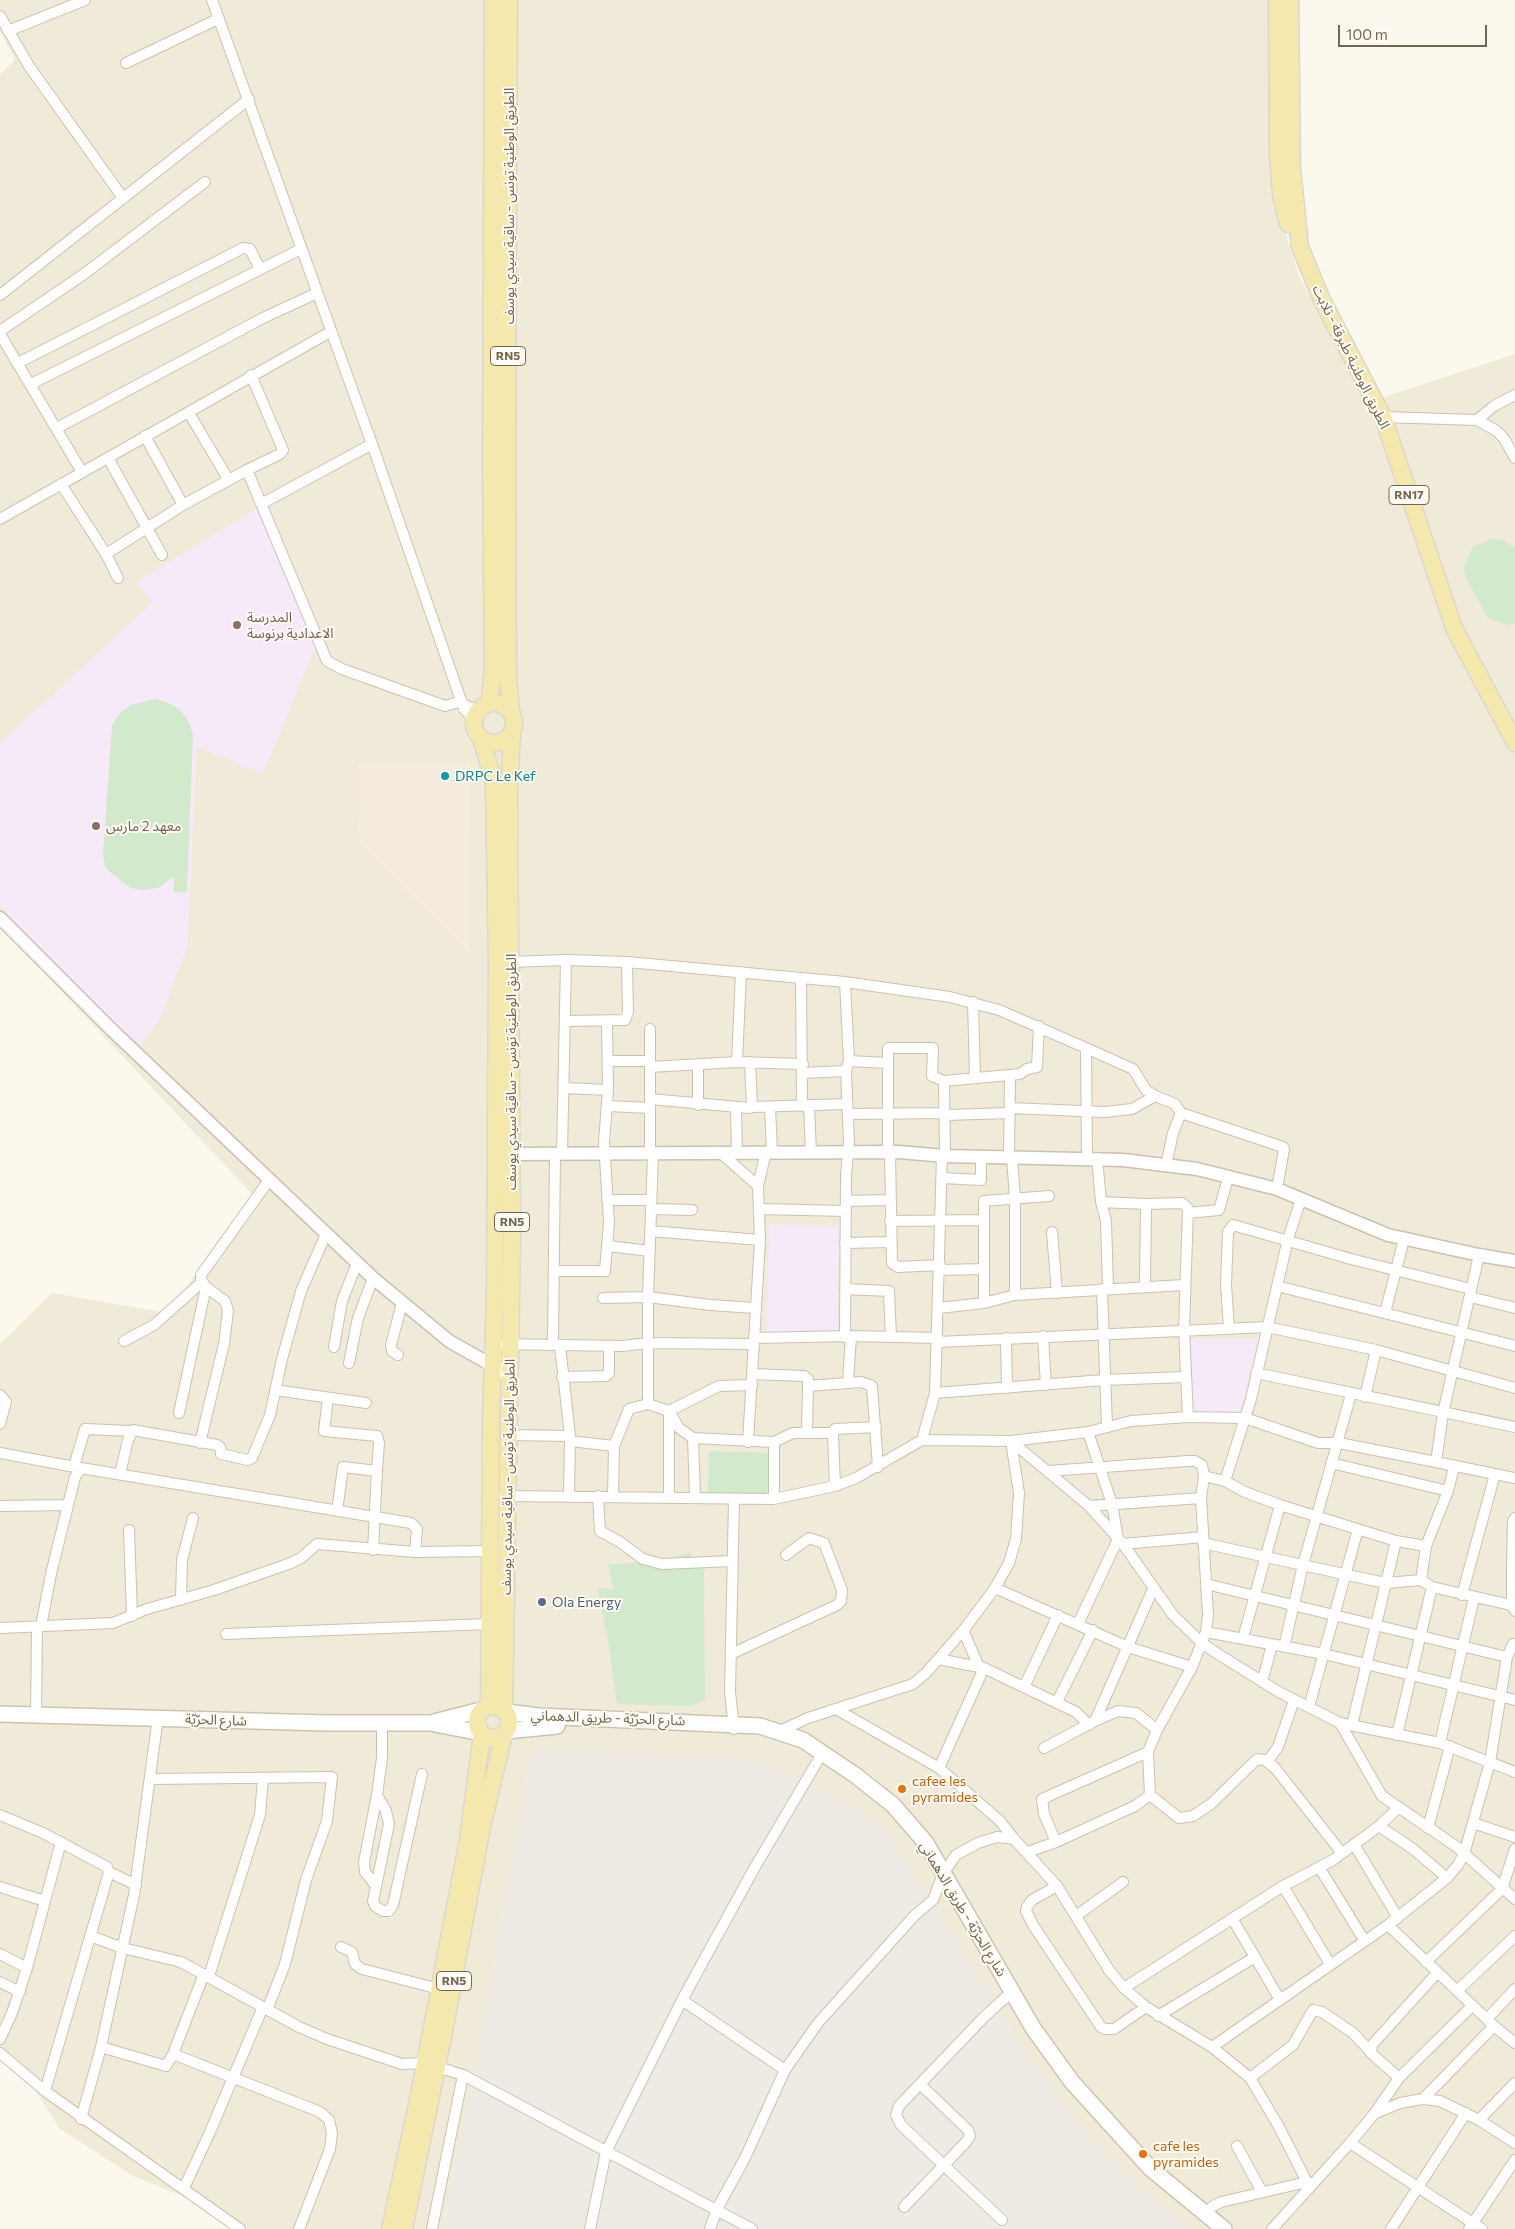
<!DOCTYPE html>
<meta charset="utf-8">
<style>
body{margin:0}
#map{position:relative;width:1515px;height:2229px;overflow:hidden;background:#fbf9ed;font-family:Commissioner,sans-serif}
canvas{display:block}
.scale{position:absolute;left:1338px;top:25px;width:149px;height:22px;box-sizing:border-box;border:2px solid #766651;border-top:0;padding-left:6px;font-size:15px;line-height:18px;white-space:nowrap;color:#766651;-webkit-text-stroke:4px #fefcf4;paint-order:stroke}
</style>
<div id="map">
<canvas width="1515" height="2229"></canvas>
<div class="scale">100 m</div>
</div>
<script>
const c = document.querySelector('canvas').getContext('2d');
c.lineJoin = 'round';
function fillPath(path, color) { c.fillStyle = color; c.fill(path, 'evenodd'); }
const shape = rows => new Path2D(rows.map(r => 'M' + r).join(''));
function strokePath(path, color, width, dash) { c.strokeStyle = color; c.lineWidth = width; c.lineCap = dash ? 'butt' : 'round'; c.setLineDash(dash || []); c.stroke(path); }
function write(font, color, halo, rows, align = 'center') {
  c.font = font + ' Commissioner,"Noto Sans Arabic",sans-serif'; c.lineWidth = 4; c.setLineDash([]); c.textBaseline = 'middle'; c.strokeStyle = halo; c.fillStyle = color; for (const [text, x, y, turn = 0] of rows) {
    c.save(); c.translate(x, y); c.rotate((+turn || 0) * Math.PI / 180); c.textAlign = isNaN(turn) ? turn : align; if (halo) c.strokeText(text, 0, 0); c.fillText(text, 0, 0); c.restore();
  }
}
const residential = shape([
 [0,0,1277,0,1282,192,1286,235,1299,276,1366,403,1515,354,1515,2229,245,2229,219,2211,131,2175,59,2128,26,2075,0,2056,0,1344,52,1293,167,1313,253,1195,0,926,0,74,15,60,0,31]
]);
const commercial = shape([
 [470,763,468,952,360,843,357,764]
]);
const industrial = shape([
 [537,1750,746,1758,813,1784,882,1827,941,1914,1028,2057,1103,2155,1190,2229,441,2229,475,2072,530,1757]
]);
const education = shape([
 [259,507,315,647,263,774,197,747,187,948,161,1017,139,1049,0,906,0,743,152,603,136,582],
 [769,1224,839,1226,837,1337,766,1336],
 [1189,1339,1258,1339,1240,1415,1193,1417]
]);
const green = shape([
 [1490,539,1500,539,1515,547,1515,624,1507,625,1488,618,1465,576,1464,567,1473,547],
 [155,699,166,702,179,709,188,721,193,733,187,891,174,893,174,876,160,887,145,890,131,888,111,873,105,866,103,854,112,725,120,713,131,705],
 [709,1451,769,1453,767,1499,708,1497],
 [689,1553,694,1557,704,1558,705,1700,691,1706,617,1704,608,1639,597,1588,614,1589,608,1565,665,1560]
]);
const minor = shape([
 [212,0,372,444,464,709,474,719],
 [0,16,29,66,123,198],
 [8,31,85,0],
 [126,63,218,19],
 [0,295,249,99],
 [0,331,84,274,205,182],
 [0,334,82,472],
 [18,363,243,248,250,249,260,269],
 [31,384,301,249],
 [189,413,228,479],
 [1383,417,1477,420,1497,431,1505,440,1515,458],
 [1477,420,1494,406,1515,395],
 [57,428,263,318,317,293],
 [145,436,183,505],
 [108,458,162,555],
 [247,470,280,454,283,450,251,375],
 [61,484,106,554,118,578],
 [263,503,372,444],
 [0,519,330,332],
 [106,554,183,505,247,470,327,661,342,669,445,706,462,701],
 [463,704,478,711],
 [510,962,566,960,627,962,845,982,950,997,999,1010,1086,1048,1087,1158],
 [801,978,802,1106],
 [973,1002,975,1077],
 [565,1021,625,1020,628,1012,627,962],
 [1086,1048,1133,1069,1146,1090,1155,1096,1175,1104,1181,1113,1283,1147,1284,1149,1277,1189],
 [609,1061,650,1061],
 [849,1061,888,1063],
 [737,1062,741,972],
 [698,1065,698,1105],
 [650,1067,737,1062,803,1064],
 [803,1073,846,1071],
 [944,1081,945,1156],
 [564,1088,608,1090],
 [650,1099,749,1108,752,1107,750,1062],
 [809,1105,811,1153],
 [608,1106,649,1108],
 [752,1107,847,1104],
 [770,1107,772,1152],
 [1010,1108,1105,1112,1132,1109,1155,1096],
 [736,1109,737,1154],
 [848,1114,945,1113],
 [946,1115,1010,1113],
 [888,1152,888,1048,933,1048,932,1076,944,1081,1020,1074,1027,1069,1037,1067,1039,1026],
 [890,1152,892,1263,898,1267,940,1265],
 [562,1154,566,960],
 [650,1154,650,1029],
 [722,1154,758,1186],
 [1009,1157,1010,1076],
 [1012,1157,1015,1199,1015,1295],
 [1097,1158,1101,1202,1106,1221,1108,1288],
 [1166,1165,1173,1133,1181,1113],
 [942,1178,981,1180,981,1156],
 [1301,1199,1288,1239,1251,1399,1225,1481,1245,1492,1280,1505,1396,1541,1426,1546],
 [607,1200,651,1200],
 [846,1201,889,1200],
 [1101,1202,1146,1204,1145,1285],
 [1146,1204,1182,1203,1188,1208,1184,1330,1188,1417],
 [651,1209,692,1210],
 [760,1209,846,1211],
 [1188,1213,1219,1210,1228,1178],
 [890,1221,984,1220],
 [650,1231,760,1240],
 [1052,1232,1057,1293],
 [845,1243,890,1242],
 [608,1246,650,1251],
 [1479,1255,1443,1413,1436,1462,1515,1478],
 [940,1270,984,1269],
 [554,1271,605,1271,609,1222,604,1142,608,1090,607,1021],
 [1277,1286,1515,1346],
 [845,1289,889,1291,891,1337],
 [1102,1289,1107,1427],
 [1470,1297,1515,1308],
 [603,1298,648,1297,710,1305,755,1308],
 [984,1303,984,1201,1049,1196],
 [939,1308,984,1303,1015,1295,1184,1285],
 [1385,1313,1404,1239],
 [1229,1328,1226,1285,1228,1232,1233,1225,1351,1259,1471,1289],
 [1043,1336,1046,1385],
 [845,1337,846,1174,849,1143,846,1071,849,1061,845,982],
 [754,1338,851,1336,938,1338],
 [1006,1338,1007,1388],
 [124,1341,154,1325,202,1282],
 [938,1342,1267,1327,1376,1350,1515,1388],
 [495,1344,622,1346,648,1343,754,1344],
 [553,1345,555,1154],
 [560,1346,570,1436,569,1496],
 [334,1347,342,1301,357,1263],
 [398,1355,392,1351,391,1345,402,1303],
 [349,1363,358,1318,373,1278],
 [1256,1373,1515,1427],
 [752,1374,804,1376,808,1379,808,1386],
 [562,1377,606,1376,609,1373,609,1346],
 [848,1383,861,1382,872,1386,878,1467],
 [275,1390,366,1403],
 [935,1393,1104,1380,1185,1377],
 [0,1395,6,1402,0,1424],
 [1365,1397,1376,1350],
 [328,1398,324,1431,377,1436,379,1443,377,1471],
 [648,1404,648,1297,653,1154],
 [179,1413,206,1287],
 [807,1432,808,1386,848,1383,851,1336],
 [507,1435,570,1436],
 [922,1440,935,1393,942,1156],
 [570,1441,614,1446,613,1496],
 [1011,1441,1089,1506,1123,1544,1173,1615,1203,1644,1218,1654,1279,1692,1340,1723,1440,1743,1515,1772],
 [748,1442,760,1240,758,1186,766,1152],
 [774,1442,793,1433,833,1433],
 [200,1443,224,1344,228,1311,225,1301,206,1287,201,1280,201,1275,269,1180],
 [614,1446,629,1409,648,1404,669,1411,679,1428,693,1438],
 [0,1453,80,1468],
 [1331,1463,1448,1491],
 [74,1466,85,1429,131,1431],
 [1454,1467,1448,1491,1426,1546,1421,1580,1432,1587,1515,1606],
 [1048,1471,1188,1461,1195,1461,1202,1465,1204,1476,1201,1498,1208,1615,1206,1632,1192,1667,1157,1730,1148,1752,1150,1795,1179,1818,1193,1816,1211,1804,1257,1759,1265,1760,1275,1768,1341,1852],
 [120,1474,128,1440,133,1430,217,1445,220,1447,221,1454,248,1460,252,1458,270,1415,282,1359,301,1291,326,1234],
 [1204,1476,1225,1481],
 [835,1486,833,1433,835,1429,876,1427],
 [504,1496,774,1499,835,1486,856,1478,922,1440,1011,1441,1088,1432,1131,1421,1188,1417,1245,1418,1318,1443,1339,1443,1436,1462],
 [598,1496,600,1531,620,1542,643,1559,662,1564,732,1561],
 [695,1496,693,1438,774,1442,774,1499],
 [669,1497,669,1411,719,1386,752,1385],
 [0,1506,68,1505],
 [1089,1506,1201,1498],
 [337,1511,343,1467,377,1471,373,1550],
 [1515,1518,1513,1521,1512,1563,1512,1606,1515,1611],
 [129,1530,132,1616],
 [1203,1543,1366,1579,1386,1583,1421,1580],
 [1123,1544,1203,1537],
 [1206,1584,1507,1657],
 [995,1588,1128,1647,1192,1667],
 [1462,1595,1495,1474],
 [181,1600,182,1560,193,1518],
 [1078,1624,1118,1539,1112,1504,1088,1432],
 [41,1626,51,1574,75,1477,81,1468,411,1523,417,1529,415,1552],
 [0,1628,113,1623,147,1609,214,1590,291,1563,301,1558,317,1544,415,1552,489,1551],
 [963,1630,979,1667],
 [1206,1632,1324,1654,1515,1700],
 [226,1634,489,1624],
 [1243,1638,1280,1505],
 [1284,1647,1303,1565,1351,1394],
 [731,1654,837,1605,841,1601,842,1590,824,1543,809,1538,786,1555],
 [938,1659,984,1668,1076,1712,1089,1725],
 [984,1668,939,1768,1000,1821,1014,1839],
 [1262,1682,1272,1645],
 [1024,1687,1058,1615],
 [1057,1702,1093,1630],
 [1309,1707,1358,1529],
 [836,1709,939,1768],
 [36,1715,37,1627],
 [1095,1721,1153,1589],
 [382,1723,382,1758,377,1795,386,1811,389,1824,373,1901,375,1906,383,1911,389,1911,393,1905,422,1774],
 [1340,1723,1382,1796,1457,1847,1515,1899],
 [1352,1725,1396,1541],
 [734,1729,730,1692,734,1499],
 [780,1731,808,1718,913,1684,926,1673,966,1627,995,1588,1009,1563,1016,1539,1019,1493,1011,1441],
 [1397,1735,1432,1587],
 [1440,1743,1474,1598],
 [1044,1748,1095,1721,1118,1711,1136,1713,1157,1730],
 [1267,1762,1278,1747,1294,1700],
 [150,1779,332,1777,327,1821,306,1880,285,1964,267,2010],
 [0,1815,43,1833,107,1867,109,1872,136,1885],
 [1473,1823,1515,1837],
 [1379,1826,1413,1849,1447,1878],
 [1428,1828,1450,1746],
 [1056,1842,1044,1814,1042,1799,1148,1752],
 [1354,1844,1398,1918],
 [1028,1852,1056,1842,1135,1806,1150,1795],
 [1319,1867,1364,1940],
 [376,1886,365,1872,364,1862,377,1795],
 [1057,1886,1032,1900,1027,1907,1026,1911,1033,1925,1101,2027,1105,2029,1114,2029,1146,2007],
 [1283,1886,1330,1964],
 [0,1887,45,1901],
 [1076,1916,1123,1882],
 [1233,1920,1255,1957],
 [1388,1925,1494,2026,1515,2043],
 [90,1936,123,1948,181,1962,299,2027,327,2039,402,2064,425,2063,463,2075,752,2229],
 [341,1947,352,1952,355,1964,362,1969,439,1989],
 [0,1954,27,1968],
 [1426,1962,1502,1889,1515,1849],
 [209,1976,260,1815,263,1778],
 [0,1982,20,1992],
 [1124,1988,1283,1886,1333,1860,1379,1826,1399,1807],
 [1457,1991,1515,1936],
 [682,2000,785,2070],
 [1158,2016,1255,1957,1280,2000],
 [1487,2019,1515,1989],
 [0,2039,12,2013,27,1968,61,1842],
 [101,2047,166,2066,173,2054,204,1974],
 [1212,2047,1388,1925,1447,1878,1458,1865,1464,1854,1490,1762,1507,1657,1513,1644],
 [0,2053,45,2091,109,1872],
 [173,2054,310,2108,320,2112,329,2120,332,2133,330,2149,299,2229],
 [1250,2078,1293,2045,1313,2010,1322,2012,1353,2033,1370,2051],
 [1399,2078,1472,2006],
 [45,2091,240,2229],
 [1423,2099,1494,2026],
 [1374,2114,1399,2078,1371,2053,1372,2045,1437,1973],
 [81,2119,101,2047,134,1895,158,1717],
 [1479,2120,1515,2083],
 [1350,2143,1482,2229],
 [1237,2146,1262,2192],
 [184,2188,210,2132,263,2007],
 [904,2207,966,2142,970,2136,968,2130,921,2085],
 [1205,2214,1213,2206,1221,2202,1307,2182],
 [1002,2220,901,2125,896,2115,899,2106,984,2017,1006,1997],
 [432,2229,463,2075],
 [590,2229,606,2152,682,2000,755,1867,823,1752],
 [710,2229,717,2209,745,2158,785,2070,818,2023,915,1915,933,1900,943,1874,956,1855,978,1843,997,1837,1014,1839,1057,1886,1109,1970,1124,1988,1146,2007,1212,2047,1250,2078,1279,2127,1307,2182,1312,2184],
 [1272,2229,1350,2143,1374,2114,1400,2103,1423,2099,1440,2101,1479,2120,1515,2143],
 [1391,2229,1466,2113],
 [1469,2229,1515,2160]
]);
const tertiary = shape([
 [0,918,113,1031,373,1278,449,1341,509,1375],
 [502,1154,899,1152,945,1156,1123,1160,1197,1169,1277,1189,1388,1235,1479,1255,1515,1261]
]);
const secondary = shape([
 [506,1712,539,1716,760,1726,803,1740,855,1775,893,1805,926,1843,1033,2028,1072,2082,1150,2168,1224,2229],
 [0,1714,326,1723,430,1723,481,1733],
 [434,1722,481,1710],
 [506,1731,557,1726]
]);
const primary = shape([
 [509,0,507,466,508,676,511,712],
 [1277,0,1278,153,1281,194,1288,224],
 [1290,0,1292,168,1300,247,1322,300,1383,417,1454,628,1515,743],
 '474 723a20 20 0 1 1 40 0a20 20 0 1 1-40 0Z',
 [489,704,493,670,491,461,493,0],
 [481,738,494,783,497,963,495,1294,491,1420,489,1706],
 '477 1722a16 16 0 1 1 32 0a16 16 0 1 1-32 0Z',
 [504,1710,512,1238,509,790,512,733],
 [390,2229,419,2095,468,1840,482,1734],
 [404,2229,443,2037,482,1827,504,1734]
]);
const markers = [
 [237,625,5,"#8d6e63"],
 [445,776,5,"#0f9aa8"],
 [96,826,5,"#8d6e63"],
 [542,1602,5,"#5c6f8a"],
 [902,1789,5,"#e8710a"],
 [1143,2154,5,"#e8710a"]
];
const shields = [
 [508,356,35],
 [1409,495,40],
 [512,1222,35],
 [454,1981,35]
];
const shieldNames = [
 ["RN5",508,356],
 ["RN17",1409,495],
 ["RN5",512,1222],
 ["RN5",454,1981]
];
const streetNames = [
 ["الطريق الوطنية تونس - ساقية سيدي يوسف",509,206,-90],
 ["الطريق الوطنية طبرقة - تلابت",1351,357,64],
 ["الطريق الوطنية تونس - ساقية سيدي يوسف",511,1072,-90],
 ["الطريق الوطنية تونس - ساقية سيدي يوسف",508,1477,-89],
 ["شارع الحرّيّة - طريق الدهماني",608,1718,2],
 ["شارع الحرّيّة",216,1720,2],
 ["شارع الحرّيّة - طريق الدهماني",963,1909,59]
];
const educationNames = [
 ["المدرسة",247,617],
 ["الاعدادية برنوسة",247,633],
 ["معهد 2 مارس",106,826]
];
const cultureNames = [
 ["DRPC Le Kef",455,776]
];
const serviceNames = [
 ["Ola Energy",552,1602]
];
const foodNames = [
 ["cafee les",912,1781],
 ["pyramides",912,1797],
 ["cafe les",1153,2146],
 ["pyramides",1153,2162]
];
fillPath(residential, '#f0ebd9');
fillPath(commercial, '#f7ebdf');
fillPath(industrial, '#eeebe5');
fillPath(education, '#f6e9f8');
fillPath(green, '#d2e9cc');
strokePath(minor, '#cbc1b0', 12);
strokePath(tertiary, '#cbc1b0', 15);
strokePath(secondary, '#cec3af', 18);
strokePath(primary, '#dbd7d2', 19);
strokePath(minor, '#fff', 10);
strokePath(tertiary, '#fff', 12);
strokePath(secondary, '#fff', 15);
strokePath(primary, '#f4e8ac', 16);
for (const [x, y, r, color] of markers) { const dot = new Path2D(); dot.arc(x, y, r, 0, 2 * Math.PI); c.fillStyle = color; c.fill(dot); strokePath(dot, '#fefcf4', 2); }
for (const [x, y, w] of shields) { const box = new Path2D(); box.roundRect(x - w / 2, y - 9.5, w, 19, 4); c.fillStyle = '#fefcf4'; c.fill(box); strokePath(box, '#766651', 1); }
write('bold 12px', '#766651', null, shieldNames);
write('14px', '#766651', '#fefcf4', streetNames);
write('14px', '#785e54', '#fefcf4', educationNames, 'left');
write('14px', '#0d838f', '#fefcf4', cultureNames, 'left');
write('14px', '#4e5e75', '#fefcf4', serviceNames, 'left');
write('14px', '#c56008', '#fefcf4', foodNames, 'left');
</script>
